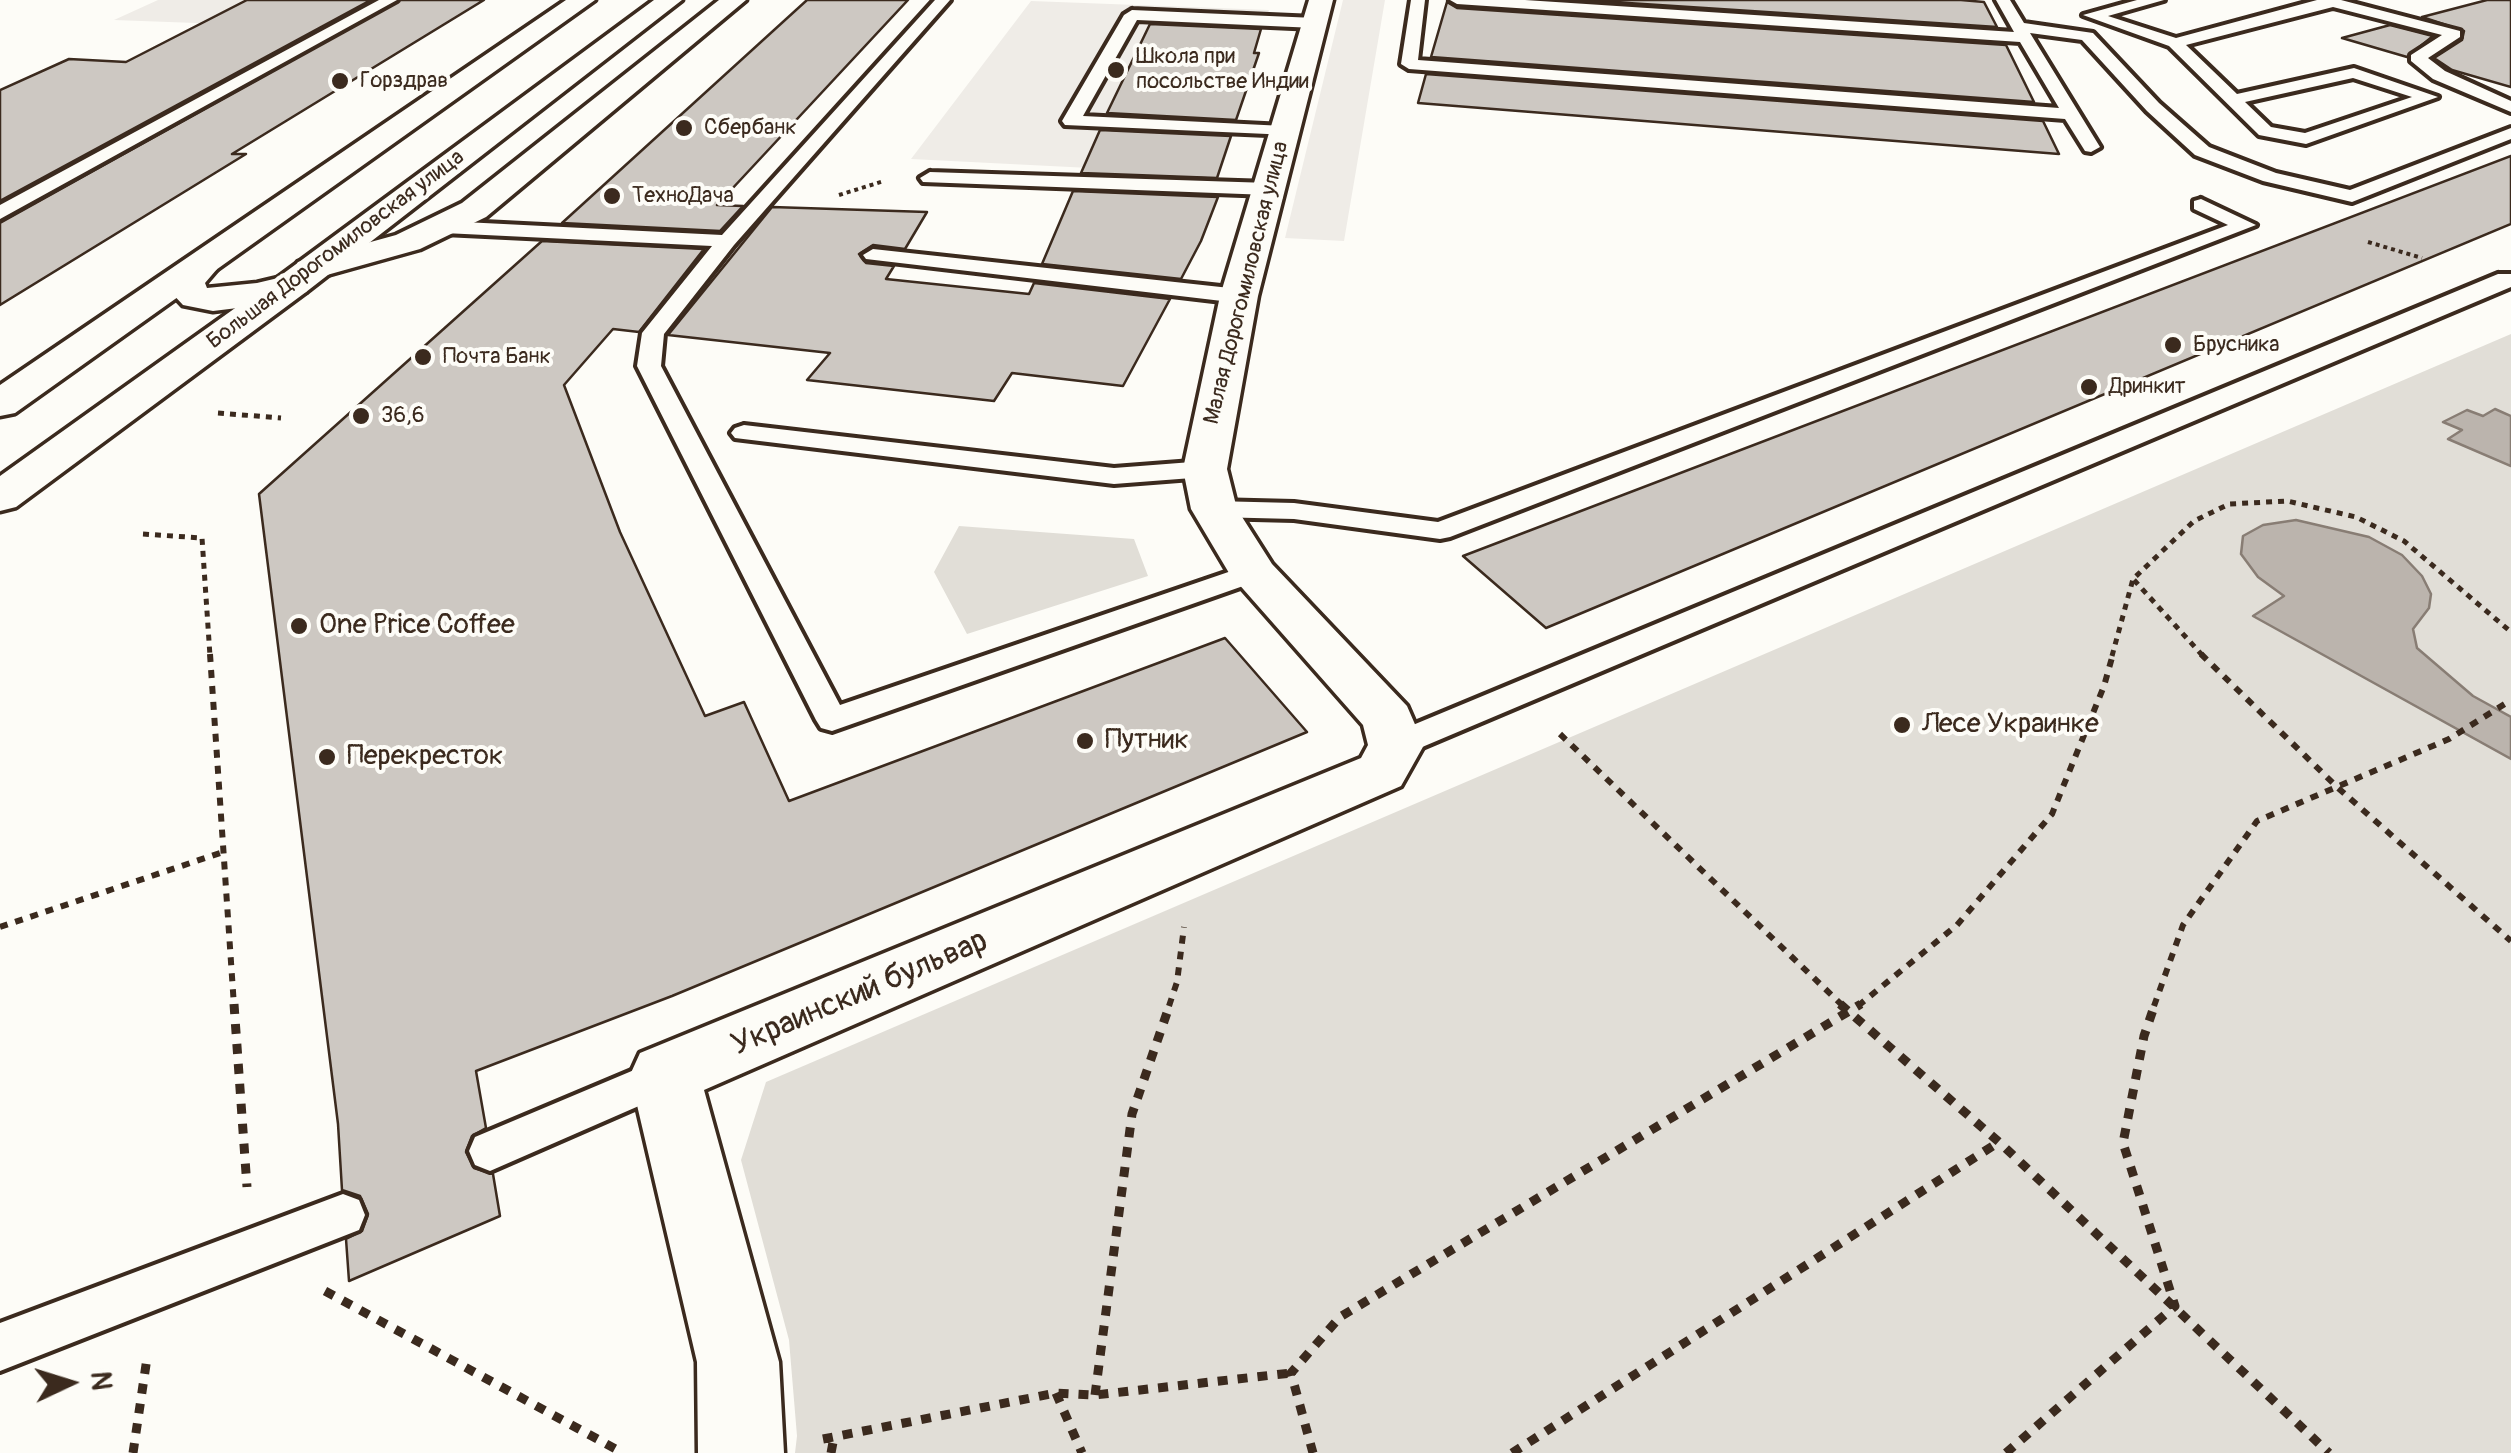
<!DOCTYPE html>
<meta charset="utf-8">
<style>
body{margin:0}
#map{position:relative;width:2511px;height:1453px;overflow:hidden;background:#fdfcf7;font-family:Pangolin,sans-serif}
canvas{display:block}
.north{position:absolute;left:20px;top:1333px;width:100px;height:100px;-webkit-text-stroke:8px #fdfcf7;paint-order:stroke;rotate:86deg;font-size:28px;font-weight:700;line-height:40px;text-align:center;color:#3b2a1e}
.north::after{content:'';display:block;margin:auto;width:35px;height:45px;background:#3b2a1e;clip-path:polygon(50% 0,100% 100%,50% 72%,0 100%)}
</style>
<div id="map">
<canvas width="2511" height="1453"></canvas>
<div class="north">N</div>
</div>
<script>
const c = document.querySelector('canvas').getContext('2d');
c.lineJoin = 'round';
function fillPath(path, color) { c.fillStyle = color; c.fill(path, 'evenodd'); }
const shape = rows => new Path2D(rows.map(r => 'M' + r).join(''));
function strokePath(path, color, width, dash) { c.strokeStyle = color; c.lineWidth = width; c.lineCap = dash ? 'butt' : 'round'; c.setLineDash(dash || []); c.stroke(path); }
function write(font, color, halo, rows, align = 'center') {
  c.font = font + ' Pangolin,sans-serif'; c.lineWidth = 8; c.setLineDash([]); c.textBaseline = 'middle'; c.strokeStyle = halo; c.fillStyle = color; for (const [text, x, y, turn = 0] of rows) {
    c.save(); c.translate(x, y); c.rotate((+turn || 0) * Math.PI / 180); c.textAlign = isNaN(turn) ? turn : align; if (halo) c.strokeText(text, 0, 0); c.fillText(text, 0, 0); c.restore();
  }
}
const built = shape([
 [158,0,329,0,278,26,114,20],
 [1343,0,1385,0,1344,241,1285,238],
 [1031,1,1269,10,1254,52,1259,53,1247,88,1239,88,1209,174,911,159]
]);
const green = shape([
 [2511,334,2511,1453,795,1453,797,1436,789,1340,741,1160,766,1082],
 [959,526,1134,539,1148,576,967,634,934,572]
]);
const water = shape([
 [2495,409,2511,416,2511,466,2448,439,2462,430,2443,422,2467,410,2483,416,2495,409],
 [2296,520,2369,537,2402,555,2422,576,2431,594,2429,608,2413,629,2417,648,2473,696,2511,717,2511,759,2253,616,2284,596,2258,577,2241,554,2243,536,2263,525,2296,520]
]);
const building = shape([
 [247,0,371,0,0,201,0,90,69,59,126,62,247,0],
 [400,0,484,0,232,154,246,154,0,305,0,223,400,0],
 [807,0,908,0,717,205,743,206,720,231,562,223,807,0],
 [1582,0,1961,0,1984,2,1997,27,1582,0],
 [2487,0,2511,0,2511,87,2452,70,2434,58,2462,40,2464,31,2422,17,2487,0],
 [1447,2,1457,8,2006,45,2034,102,1431,57,1447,2],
 [1150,24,1261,29,1254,53,1259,53,1236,120,1107,113,1150,24],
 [2390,25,2433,36,2407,57,2342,38,2390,25],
 [1426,74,2043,121,2059,154,1418,103,1426,74],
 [1100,130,1231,136,1217,178,1081,173,1100,130],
 [2511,156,2511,224,1546,628,1463,556,2511,156],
 [1073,191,1218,197,1201,241,1181,279,1042,264,1073,191],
 [772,207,927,212,905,249,873,245,859,254,866,263,894,266,886,279,1029,294,1034,283,1170,299,1123,386,1012,373,994,401,807,380,830,353,668,335,772,207],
 [542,241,704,249,639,332,613,329,564,385,620,532,705,716,744,702,789,801,1225,638,1307,732,672,996,476,1071,486,1128,472,1136,466,1152,474,1168,493,1174,500,1216,349,1281,346,1239,362,1231,368,1214,360,1196,342,1190,338,1124,259,494,542,241]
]);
const pathFar3 = shape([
 [839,195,884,181],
 [2368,242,2422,258]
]);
const pathFar2 = shape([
 [218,413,281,418],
 [143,534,202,538,210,656],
 [2134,580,2203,656],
 [2112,656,2133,579,2194,521,2229,504,2287,501,2356,517,2404,541,2511,632]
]);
const pathFar1 = shape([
 [210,654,234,1006],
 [2201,654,2337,787,2511,941],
 [1560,734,1843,1006],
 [0,927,223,852],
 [1169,1006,1177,982,1184,927],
 [1858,1006,1957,925,2052,814,2104,686,2113,654],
 [2154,1006,2183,925,2257,821,2449,739,2511,700]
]);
const path = shape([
 [234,1004,247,1187],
 [1840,1004,1999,1142,2329,1453],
 [325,1291,623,1453],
 [1056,1393,1082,1453],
 [1095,1395,1132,1114,1170,1004],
 [823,1439,1056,1393,1095,1395,1291,1373],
 [133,1453,147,1358],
 [831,1453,834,1437],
 [1313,1453,1291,1373,1340,1317,1861,1004],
 [1512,1453,1999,1142],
 [2006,1453,2175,1306,2123,1143,2144,1036,2155,1004]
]);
const lane = shape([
 [379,0,397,0,0,219,0,205,379,0],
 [935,0,950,0,734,245,664,334,661,366,840,705,1243,567,1253,564,1263,567,1267,573,1263,579,832,731,821,728,816,720,637,366,642,333,712,246,444,233,434,227,444,221,722,235,935,0],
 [1411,0,1425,0,1418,60,2059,108,2020,42,1457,4,1450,0,1525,0,2014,32,1996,0,2010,0,2024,23,2093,33,2159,103,2209,147,2276,173,2350,190,2511,128,2511,139,2352,202,2263,181,2195,155,2147,111,2082,40,2030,33,2100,147,2091,152,2085,151,2065,119,1409,69,1401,64,1411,0],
 [2137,0,2164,0,2108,16,2176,38,2317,0,2341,0,2460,31,2460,37,2428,58,2445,71,2511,101,2511,112,2433,79,2411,61,2411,55,2442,35,2333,7,2186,45,2237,94,2354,68,2438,97,2306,144,2259,135,2169,46,2083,15,2137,0],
 [2353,78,2412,97,2305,133,2271,127,2245,102,2353,78],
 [1132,10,1315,18,1323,23,1315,28,1137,20,1083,116,1284,126,1290,127,1290,135,1065,125,1062,121,1124,15,1132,10],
 [930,172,1269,183,1279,189,1269,195,923,182,920,178,930,172],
 [2201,199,2256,225,1450,537,1440,539,1294,519,1214,517,1200,509,1214,501,1294,503,1438,522,2228,225,2194,209,2194,201,2201,199],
 [873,249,1239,289,1250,296,1239,303,866,259,863,255,873,249],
 [2498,274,2511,274,2511,287,1408,753,1396,757,1384,753,1380,745,1384,737,2498,274],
 [744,425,1114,468,1205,461,1218,469,1205,477,1114,484,735,438,731,433,735,428,744,425],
 [665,1057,680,1062,686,1075,680,1088,490,1171,475,1165,469,1151,475,1137,665,1057],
 [343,1194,359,1200,365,1215,359,1230,0,1371,0,1323,343,1194]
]);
const street = shape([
 [719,0,746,0,486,217,420,249,309,280,311,284,306,292,262,305,213,311,183,305,169,290,169,281,186,261,199,258,212,261,217,269,205,283,207,288,257,283,295,274,293,270,298,262,396,235,462,203,719,0],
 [1309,0,1333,0,1258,296,1227,469,1237,509,1272,564,1407,706,1424,745,1401,786,704,1090,779,1362,784,1453,698,1453,697,1362,630,1075,640,1053,1361,758,1368,745,1363,725,1229,573,1191,509,1183,469,1220,296,1309,0]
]);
const primary = shape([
 [566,0,595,0,15,413,0,416,0,385,566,0],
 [654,0,682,0,306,292,16,507,0,511,0,476,280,276,654,0]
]);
const markers = [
 [1116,70,10,"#3b2a1e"],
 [340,81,10,"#3b2a1e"],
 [684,128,10,"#3b2a1e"],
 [612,196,10,"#3b2a1e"],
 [2173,345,10,"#3b2a1e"],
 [423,357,10,"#3b2a1e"],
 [2089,387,10,"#3b2a1e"],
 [361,416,10,"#3b2a1e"],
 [299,626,10,"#3b2a1e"],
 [1902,725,10,"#3b2a1e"],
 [1085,741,10,"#3b2a1e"],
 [327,757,10,"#3b2a1e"]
];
const farPoinames = [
 ["Школа при",1136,57],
 ["посольстве Индии",1136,82],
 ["Горздрав",360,81],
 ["Сбербанк",704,128],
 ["ТехноДача",632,196],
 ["Брусника",2193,345],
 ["Почта Банк",443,357],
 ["Дринкит",2109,387],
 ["36,6",381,416]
];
const farStreetnames = [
 ["Большая Дорогомиловская улица",336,250,-37],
 ["Малая Дорогомиловская улица",1247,283,-76]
];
const poiNames = [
 ["One Price Coffee",319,626],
 ["Лесе Украинке",1922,725],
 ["Путник",1105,741],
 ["Перекресток",347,757]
];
const nearStreetnames = [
 ["Украинский бульвар",860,994,-23]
];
fillPath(built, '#efece7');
fillPath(green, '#e1ded7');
fillPath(water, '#bbb4ad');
strokePath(water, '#887d74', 2.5);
fillPath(building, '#cdc8c2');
strokePath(building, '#3b2a1e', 2.5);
strokePath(lane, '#3b2a1e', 8);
strokePath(street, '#3b2a1e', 7);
strokePath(primary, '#3b2a1e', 7);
strokePath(pathFar3, '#3b2a1e', 4, [4, 4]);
strokePath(pathFar2, '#3b2a1e', 5, [6, 6]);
strokePath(pathFar1, '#3b2a1e', 6, [8, 8]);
strokePath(path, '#3b2a1e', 9, [10, 10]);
fillPath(lane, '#fdfcf7');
fillPath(street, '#fdfcf7');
fillPath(primary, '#fdfcf7');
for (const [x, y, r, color] of markers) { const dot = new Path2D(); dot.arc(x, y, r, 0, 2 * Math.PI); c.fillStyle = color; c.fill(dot); strokePath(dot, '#fdfcf7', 4); }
write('22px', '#3b2a1e', '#fdfcf7', farPoinames, 'left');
write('22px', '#3b2a1e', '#fdfcf7', farStreetnames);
write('28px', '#3b2a1e', '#fdfcf7', poiNames, 'left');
write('32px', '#3b2a1e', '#fdfcf7', nearStreetnames);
</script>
